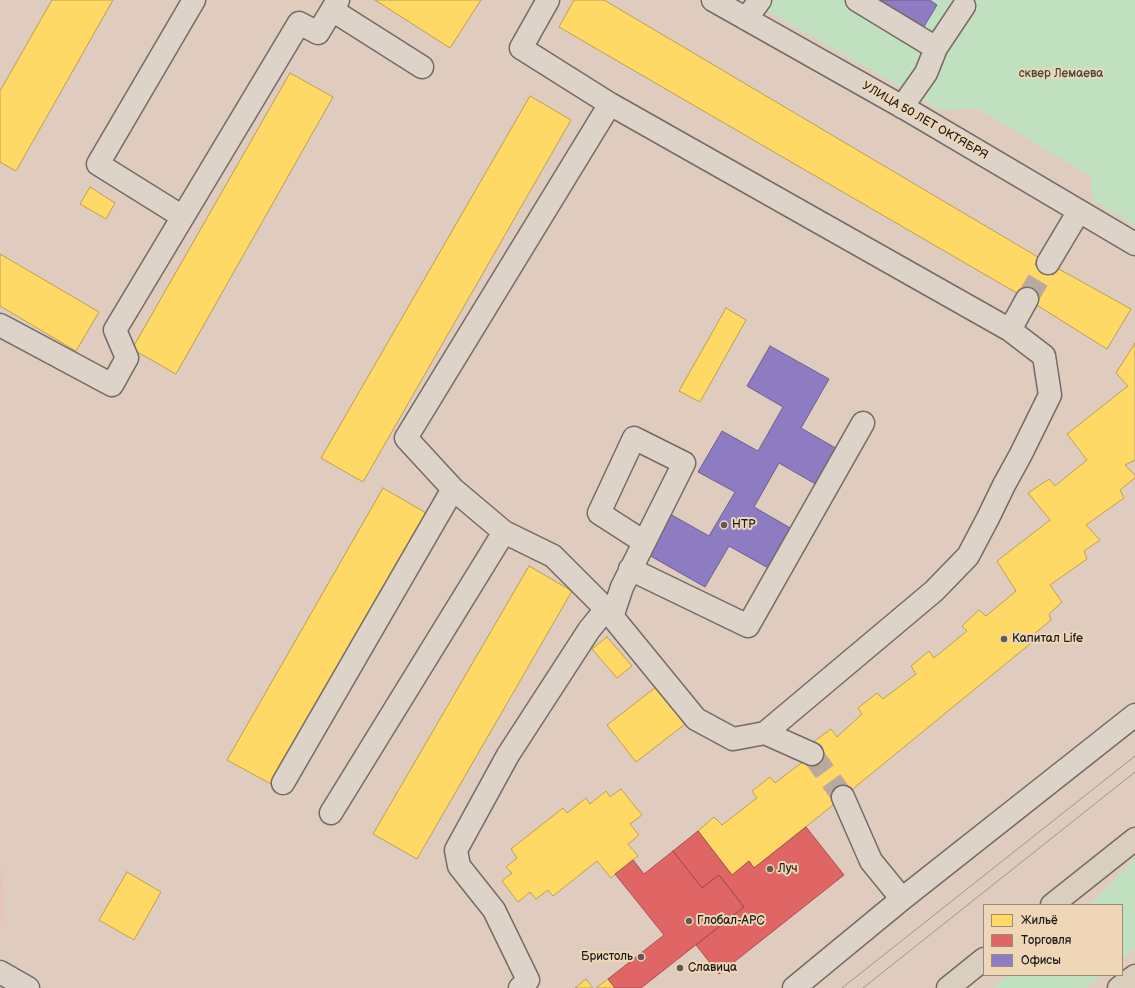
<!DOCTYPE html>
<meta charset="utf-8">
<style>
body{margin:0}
#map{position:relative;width:1135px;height:988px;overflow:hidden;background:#e0ccbf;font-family:"Balsamiq Sans",sans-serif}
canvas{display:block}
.legend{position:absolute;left:983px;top:904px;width:140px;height:72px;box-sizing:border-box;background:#efd6b7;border:1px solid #9b8c79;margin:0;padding:5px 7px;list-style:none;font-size:12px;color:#1c1c1c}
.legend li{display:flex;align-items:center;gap:8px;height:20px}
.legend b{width:20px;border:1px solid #9b8c79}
</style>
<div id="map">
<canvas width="1135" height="988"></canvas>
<ul class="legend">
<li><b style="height:11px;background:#ffd966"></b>Жильё</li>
<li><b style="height:11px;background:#e06666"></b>Торговля</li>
<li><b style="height:11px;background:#8e7cc3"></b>Офисы</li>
</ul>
</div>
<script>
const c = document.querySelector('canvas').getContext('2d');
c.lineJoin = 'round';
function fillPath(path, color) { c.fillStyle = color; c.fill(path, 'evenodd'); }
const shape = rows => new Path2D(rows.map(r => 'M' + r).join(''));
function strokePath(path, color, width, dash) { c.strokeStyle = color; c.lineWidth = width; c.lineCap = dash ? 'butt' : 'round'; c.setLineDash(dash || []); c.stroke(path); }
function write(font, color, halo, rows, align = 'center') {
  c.font = font + ' "Balsamiq Sans",sans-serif'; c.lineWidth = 4; c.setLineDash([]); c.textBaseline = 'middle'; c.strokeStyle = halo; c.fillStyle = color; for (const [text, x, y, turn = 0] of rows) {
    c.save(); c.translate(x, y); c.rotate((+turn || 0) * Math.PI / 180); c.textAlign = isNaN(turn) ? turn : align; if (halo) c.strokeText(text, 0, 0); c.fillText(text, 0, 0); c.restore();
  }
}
const built = shape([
 [0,857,5,917,0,926]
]);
const green = shape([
 [748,0,1135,0,1135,225,1093,201,1090,176,978,109,941,110],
 [1135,859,1135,949,1122,959,1122,905,1089,905],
 [1008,975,1102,975,1086,988,992,988]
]);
const homes = shape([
 [52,0,113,0,16,171,0,162,0,91,52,0],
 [375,0,481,0,450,48,375,0],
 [574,0,604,0,1048,263,1131,309,1107,349,1027,299,559,27,574,0],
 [290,73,333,97,176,374,132,349,290,73],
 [530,96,571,120,363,482,321,458,530,96],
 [90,187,115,203,106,219,80,204,90,187],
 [0,254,99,312,76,351,0,306,0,254],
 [726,308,746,320,700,402,679,391,726,308],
 [1135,343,1135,460,1125,465,1135,475,1135,478,1120,490,1124,498,1086,525,1100,540,1084,551,1087,559,1050,585,1062,602,1049,614,1051,620,1034,634,1036,639,843,797,754,868,749,861,732,875,698,831,714,817,722,825,757,798,752,791,770,777,775,783,817,751,812,743,831,729,837,737,862,714,858,708,877,693,883,699,916,674,911,666,929,651,934,658,967,631,962,626,979,610,986,616,1016,591,997,561,1050,520,1028,493,1049,479,1055,486,1087,460,1067,434,1128,386,1116,373,1135,343],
 [383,488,426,513,271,784,227,760,383,488],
 [529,566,572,591,417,859,373,834,529,566],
 [607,637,632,666,617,678,592,649,607,637],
 [656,687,685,724,636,762,607,725,656,687],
 [621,789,642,815,630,824,639,835,628,844,638,856,611,878,597,861,553,896,548,890,536,899,530,892,518,902,502,881,512,873,506,867,517,858,511,849,563,808,567,813,586,798,590,804,606,791,610,797,621,789],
 [127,872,161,892,134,940,99,920,127,872],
 [586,979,593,988,575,988,586,979],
 [608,979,615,988,596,988,608,979]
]);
const shops = shape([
 [806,827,844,875,719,974,696,945,744,907,719,875,702,888,673,851,698,831,732,875,749,861,754,868,806,827],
 [673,851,702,888,719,875,744,907,641,988,615,988,608,979,664,935,615,874,633,860,644,874,673,851]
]);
const offices = shape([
 [874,0,930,0,937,5,922,30,874,0],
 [770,346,829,379,801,428,839,450,819,486,779,463,754,507,792,529,770,569,729,546,705,587,647,554,670,514,709,536,735,492,698,472,722,431,758,451,783,407,747,386,770,346]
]);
const minorTunnel = shape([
 [1027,299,1048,263],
 [812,754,843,797]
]);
const minor = shape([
 [548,0,521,48,610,104],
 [713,0,908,110,1135,244],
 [857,0,936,48,926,73,902,107],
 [332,10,422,67],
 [746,19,760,0],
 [936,48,964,6],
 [183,217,98,164,194,0],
 [1048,263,1079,211],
 [0,325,112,385,127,358,115,330,299,23,318,33,338,0],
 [1010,330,1027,299],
 [630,569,748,626,863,423],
 [612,617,622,587,684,463,634,438,599,513,644,542],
 [765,733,934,591,968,556,988,518,1004,485,1021,454,1050,395,1044,356,1010,330,610,104,406,438,453,489,504,532,553,556,606,609,696,719,733,739,765,733,812,754],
 [283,783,453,489],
 [843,797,871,861,902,899],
 [331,813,504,532],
 [0,972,28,988],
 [520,988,528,980,494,910,459,866,456,850,508,755,589,630,606,609],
 [794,988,902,899,1135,715]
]);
const major = shape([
 [1052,905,1135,839],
 [948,988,984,959],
 [1119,988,1135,976]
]);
const tram = shape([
 [842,988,1135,756],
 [863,988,1135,772]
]);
const markers = [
 [724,525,4,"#615a55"],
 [1004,639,4,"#615a55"],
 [770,869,4,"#615a55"],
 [689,921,4,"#615a55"],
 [641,957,4,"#615a55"],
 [680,968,4,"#615a55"]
];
const parkNames = [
 ["сквер Лемаева",1061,74]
];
const streetNames = [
 ["УЛИЦА 50 ЛЕТ ОКТЯБРЯ",925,121,30]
];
const poiNames = [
 ["НТР",732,525],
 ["Капитал Life",1012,639],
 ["Луч",778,869],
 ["Глобал-АРС",697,921],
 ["Бристоль",633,957,"right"],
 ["Славица",688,968]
];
fillPath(built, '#e6c5b6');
fillPath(green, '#c1e0bf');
fillPath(homes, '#ffd966');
strokePath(homes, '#bba050', 1);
fillPath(shops, '#e06666');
strokePath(shops, '#a55050', 1);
fillPath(offices, '#8e7cc3');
strokePath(offices, '#6c5f91', 1);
strokePath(minorTunnel, '#b9a99e', 22, [22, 11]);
strokePath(minor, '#746b65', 25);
strokePath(major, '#746b65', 25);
strokePath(minor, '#ddd3c8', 22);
strokePath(major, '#d9cfbc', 22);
strokePath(tram, '#9c958d', 1);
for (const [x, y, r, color] of markers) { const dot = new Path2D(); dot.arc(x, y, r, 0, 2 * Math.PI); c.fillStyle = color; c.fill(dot); strokePath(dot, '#efd6b7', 1.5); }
write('12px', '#38473d', '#efd6b7', parkNames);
write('12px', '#1c1c1c', '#efd6b7', streetNames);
write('12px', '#1c1c1c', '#efd6b7', poiNames, 'left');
</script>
